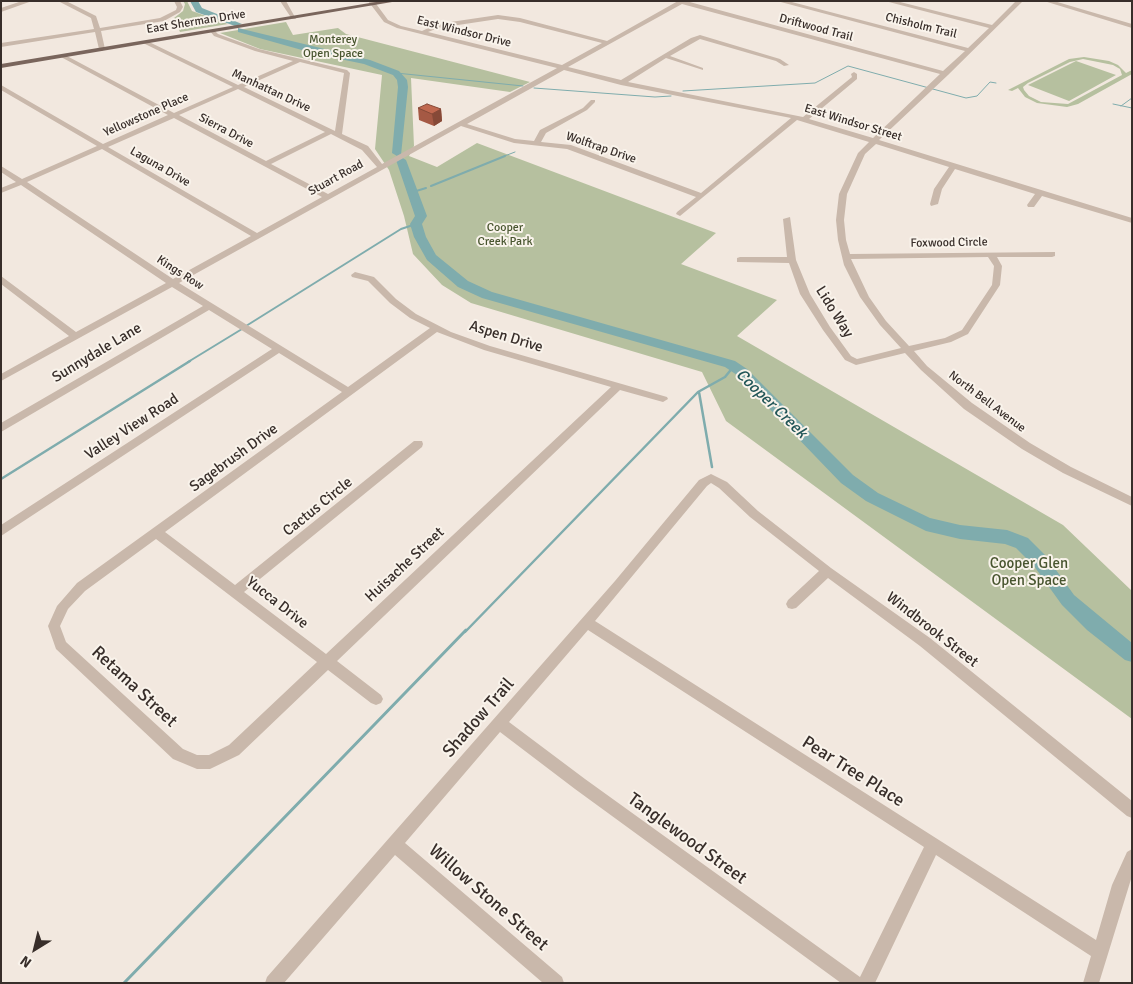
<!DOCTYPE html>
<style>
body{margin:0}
#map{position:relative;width:1133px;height:984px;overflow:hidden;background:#f2e8df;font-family:Signika,sans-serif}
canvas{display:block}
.frame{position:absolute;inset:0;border:2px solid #382e2a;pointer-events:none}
.north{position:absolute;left:10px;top:924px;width:50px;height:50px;-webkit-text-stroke:4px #f9f3eb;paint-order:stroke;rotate:216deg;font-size:14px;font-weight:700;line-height:20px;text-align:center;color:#382e2a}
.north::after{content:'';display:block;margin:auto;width:18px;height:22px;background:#382e2a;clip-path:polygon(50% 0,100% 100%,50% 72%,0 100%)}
</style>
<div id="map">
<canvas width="1133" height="984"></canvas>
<div class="frame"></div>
<div class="north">N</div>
</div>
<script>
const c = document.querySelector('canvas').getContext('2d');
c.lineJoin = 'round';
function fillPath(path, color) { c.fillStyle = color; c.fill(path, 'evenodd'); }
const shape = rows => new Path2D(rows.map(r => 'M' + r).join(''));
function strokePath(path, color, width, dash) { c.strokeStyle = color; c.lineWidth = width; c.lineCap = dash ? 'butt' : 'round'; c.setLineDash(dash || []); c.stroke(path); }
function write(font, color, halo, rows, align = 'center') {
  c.font = font + ' Signika,sans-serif'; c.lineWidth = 4; c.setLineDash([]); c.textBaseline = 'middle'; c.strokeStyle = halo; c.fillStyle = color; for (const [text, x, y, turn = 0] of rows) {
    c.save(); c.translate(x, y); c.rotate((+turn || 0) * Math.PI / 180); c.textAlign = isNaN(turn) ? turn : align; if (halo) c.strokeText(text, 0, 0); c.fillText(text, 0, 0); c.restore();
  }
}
const green = shape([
 [183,1,187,1,192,11,228,24,180,32,174,18,183,11,185,4],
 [286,22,293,35,338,28,346,34,530,82,510,92,411,78,414,146,409,156,437,167,477,143,716,233,681,264,777,300,737,336,1063,525,1132,591,1132,719,726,421,702,372,471,303,442,285,413,254,404,216,389,170,375,149,382,75,260,49,220,33],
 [1084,57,1109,61,1118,65,1126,73,1132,70,1132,74,1078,104,1067,107,1037,103,1025,97,1018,88,1012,91,1008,90,1069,59],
 [1083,59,1113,65,1120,69,1122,75,1068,104,1041,102,1029,96,1024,90,1023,87,1028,83,1070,62],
 [1076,61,1116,75,1069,101,1028,85]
]);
const streamFar3 = shape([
 [396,73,523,86],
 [534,88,655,97,671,96],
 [683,91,815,83,848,66,966,98,977,96,990,82,996,83],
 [1113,104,1132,108],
 [1121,106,1132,98],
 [502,157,515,152]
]);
const streamFar2 = shape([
 [431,186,505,156],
 [413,192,426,188],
 [246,326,401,229,416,224],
 [188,362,242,329]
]);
const streamFar1 = shape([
 [699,392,712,467],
 [1,479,190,361],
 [465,632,698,392,725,377,734,366]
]);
const stream = shape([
 [124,983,466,630]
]);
const river = shape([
 [190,1,198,1,202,8,242,24,235,26,196,12,190,1],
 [238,28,370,60,399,71,407,80,408,87,401,155,397,156,392,153,398,87,397,80,393,75,364,64,316,54,238,32,238,28],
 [401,157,406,160,427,216,422,224,426,237,436,255,468,281,492,292,735,361,747,369,853,475,878,493,930,518,960,525,1007,530,1028,538,1046,556,1074,595,1132,643,1132,662,1125,660,1087,630,1062,605,1034,566,1016,548,1005,544,960,539,926,531,866,501,841,483,737,375,725,367,482,298,458,287,427,260,414,237,410,224,415,216,396,160,401,157]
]);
const minor = shape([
 [22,1,32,1,1,12,1,8,22,1],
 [58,1,66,1,96,16,100,28,160,18,176,10,177,7,174,1,180,1,183,7,180,12,164,21,101,31,105,49,102,51,99,49,95,32,1,47,1,43,94,29,91,18,58,1],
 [280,1,286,1,296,19,292,19,280,1],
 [368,1,374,1,388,20,401,26,422,31,437,24,498,15,520,18,607,41,678,1,686,1,943,71,965,51,777,1,788,1,968,48,989,28,885,1,896,1,992,25,1016,1,1023,1,948,75,879,140,1132,218,1132,223,1042,196,1034,207,1028,207,1027,205,1035,194,955,169,942,189,938,204,931,206,930,204,934,189,949,167,876,144,865,154,847,194,844,220,846,240,850,254,1055,252,1055,256,1052,257,997,257,1002,266,1000,285,968,334,951,342,914,351,927,366,972,403,1030,443,1071,467,1132,497,1132,506,1063,473,1022,449,964,409,921,370,905,353,856,365,845,360,823,330,800,294,789,263,737,262,737,258,740,257,787,257,783,219,790,217,796,260,810,294,830,327,851,356,857,359,901,348,880,325,860,297,844,265,838,240,836,220,839,194,858,153,869,142,797,120,680,216,676,214,677,212,696,197,567,149,514,143,461,126,179,283,348,387,430,328,410,318,390,303,368,281,352,277,351,275,355,272,374,277,396,299,416,314,451,332,490,346,667,397,668,399,663,402,620,390,337,661,381,695,383,699,381,703,376,705,371,703,328,670,239,755,210,769,197,769,173,759,56,649,48,626,57,606,77,583,342,392,279,353,1,536,1,525,272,349,209,310,1,432,1,423,203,306,172,287,1,381,1,374,69,336,1,284,1,276,76,332,166,283,21,185,1,193,1,188,16,182,1,172,1,166,22,179,97,146,1,90,1,85,103,144,168,115,61,57,61,55,65,55,174,113,233,87,143,43,143,41,147,41,238,85,293,61,255,51,214,36,210,31,213,29,218,34,259,49,347,70,350,73,342,134,368,146,382,164,557,68,397,28,384,22,368,1],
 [682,4,940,74,873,138,809,119,857,79,857,74,854,72,851,74,852,77,803,117,628,82,666,58,703,70,703,68,670,56,700,39,776,61,784,66,789,65,780,59,700,35,691,38,621,80,568,67,682,4],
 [498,19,520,22,602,43,562,65,428,32,438,28,498,19],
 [300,62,344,73,335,131,244,87,300,62],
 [564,70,621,85,791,118,701,193,571,145,541,142,546,133,587,110,595,102,595,100,591,100,583,108,540,130,534,141,515,139,467,124,564,70],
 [238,89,325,132,266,161,179,115,238,89],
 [174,118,322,197,257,233,108,147,174,118],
 [331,134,362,150,377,167,328,194,271,164,331,134],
 [102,149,251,236,173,279,27,182,102,149],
 [988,257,994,266,992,285,962,330,945,338,909,346,886,321,869,297,851,259,988,257],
 [437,332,484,350,611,387,326,654,244,592,422,447,423,444,422,441,414,441,235,585,165,532,437,332],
 [156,539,317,662,229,745,209,755,197,755,183,749,66,642,60,626,68,609,85,591,156,539],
 [1044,1,1054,1,1132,24,1132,28,1044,1],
 [711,474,727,482,758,511,831,568,930,638,1132,801,1132,818,1127,816,920,646,828,578,796,608,792,609,788,608,786,604,788,600,819,571,750,517,719,488,711,483,707,486,595,621,1096,940,1112,885,1127,852,1132,849,1132,876,1099,983,1083,983,1091,956,936,855,875,983,841,983,575,789,500,732,405,843,562,977,564,983,543,983,395,855,284,983,265,983,267,977,615,581,699,480,711,474],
 [588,630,924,847,860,977,585,779,509,722,588,630]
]);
const major = shape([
 [382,1,398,1,1,68,1,64,382,1]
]);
const wall = shape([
 [418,108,441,109,442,121,434,126,419,120]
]);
const shadedWall = shape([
 [441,109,442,121,434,126,432,114]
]);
const building = shape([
 [427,104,441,109,432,114,418,108,427,104]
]);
const farStreetnames = [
 ["East Sherman Drive",196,22,-9],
 ["Chisholm Trail",921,26,14],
 ["Driftwood Trail",816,28,15],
 ["East Windsor Drive",464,32,14],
 ["Manhattan Drive",271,91,25],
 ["Yellowstone Place",146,115,-24],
 ["East Windsor Street",853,123,17],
 ["Sierra Drive",226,131,28],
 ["Wolftrap Drive",601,148,19],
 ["Laguna Drive",160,167,30],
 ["Stuart Road",336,178,-29],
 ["Foxwood Circle",949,243,-1],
 ["Kings Row",180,273,33],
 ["North Bell Avenue",987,402,37]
];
const farParknames = [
 ["Monterey",333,40],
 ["Open Space",333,54],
 ["Cooper",505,228],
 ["Creek Park",505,242]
];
const streetNames = [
 ["Lido Way",834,312,58],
 ["Aspen Drive",506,337,17],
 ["Sunnydale Lane",97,353,-31],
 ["Valley View Road",132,427,-33],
 ["Sagebrush Drive",234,458,-36],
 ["Cactus Circle",318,507,-39],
 ["Huisache Street",405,565,-43],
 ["Yucca Drive",277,603,38],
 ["Windbrook Street",932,630,38]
];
const parkNames = [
 ["Cooper Glen",1029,564],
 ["Open Space",1029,581]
];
const waterNames = [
 ["Cooper Creek",771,404,44]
];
const nearStreetnames = [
 ["Retama Street",134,687,43],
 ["Shadow Trail",479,718,-49],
 ["Pear Tree Place",853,772,32],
 ["Tanglewood Street",687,839,36],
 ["Willow Stone Street",488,898,41]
];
fillPath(green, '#b6c09f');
strokePath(streamFar3, '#7facad', 1);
strokePath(streamFar2, '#7facad', 2);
strokePath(streamFar1, '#7facad', 2.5);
strokePath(stream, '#7facad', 3);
fillPath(river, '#7facad');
fillPath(minor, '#c9b8ab');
fillPath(major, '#79655c');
fillPath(wall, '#a55944');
fillPath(shadedWall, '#864937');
fillPath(building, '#c0684f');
strokePath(building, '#864937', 1);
write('12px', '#382e2a', '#f9f3eb', farStreetnames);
write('12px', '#48552f', '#f9f3eb', farParknames);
write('15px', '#382e2a', '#f9f3eb', streetNames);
write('15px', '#48552f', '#f9f3eb', parkNames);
write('italic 16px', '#215557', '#f9f3eb', waterNames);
write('18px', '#382e2a', '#f9f3eb', nearStreetnames);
</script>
